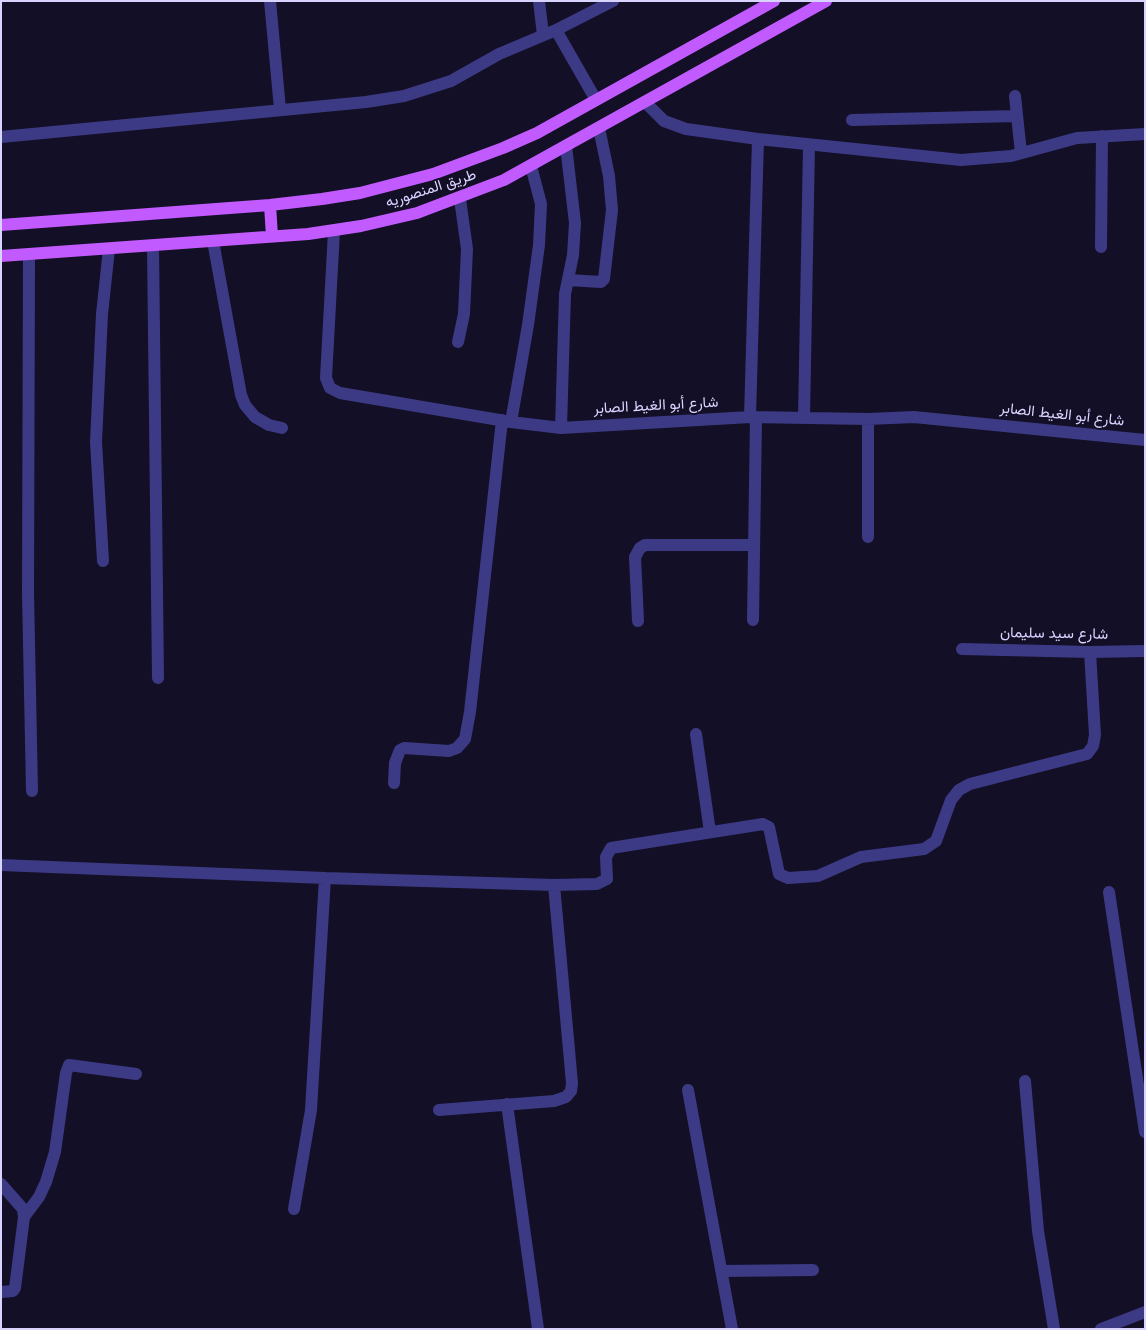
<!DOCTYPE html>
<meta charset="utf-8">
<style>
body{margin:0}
#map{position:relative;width:1146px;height:1330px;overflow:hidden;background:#130f26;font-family:"DM Sans",sans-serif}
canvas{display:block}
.frame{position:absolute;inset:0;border:2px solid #d9d4ff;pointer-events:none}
</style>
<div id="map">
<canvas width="1146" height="1330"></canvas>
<div class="frame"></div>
</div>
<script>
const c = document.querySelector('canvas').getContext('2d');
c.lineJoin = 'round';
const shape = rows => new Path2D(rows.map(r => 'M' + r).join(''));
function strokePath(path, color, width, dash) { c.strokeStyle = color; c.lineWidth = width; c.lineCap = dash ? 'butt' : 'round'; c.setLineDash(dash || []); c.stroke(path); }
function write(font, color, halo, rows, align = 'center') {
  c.font = font + ' "DM Sans",Vazirmatn,sans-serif'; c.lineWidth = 4; c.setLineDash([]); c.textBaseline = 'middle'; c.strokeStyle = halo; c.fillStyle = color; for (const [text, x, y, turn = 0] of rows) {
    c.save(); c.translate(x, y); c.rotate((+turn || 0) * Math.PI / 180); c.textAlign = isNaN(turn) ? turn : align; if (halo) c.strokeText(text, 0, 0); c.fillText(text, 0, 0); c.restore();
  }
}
const minor = shape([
 [270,1,280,109],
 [539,1,543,35],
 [1015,96,1021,153],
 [596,100,556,30,613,1],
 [645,102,664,121,686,129,758,139,961,160,1011,156,1077,138,1145,134],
 [852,120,1017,116],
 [1,137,366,102,404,96,451,81,499,54,556,30],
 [334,231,326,378,330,388,340,393,511,422,561,428,750,417,868,419,914,417,1145,440],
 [213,241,241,395,245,405,255,417,269,425,282,428],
 [153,246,158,678],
 [1101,247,1102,136],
 [29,254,28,593,32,791],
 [568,280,601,282,604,279,612,210,609,176,599,128],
 [458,342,464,314,467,249,460,199],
 [750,417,758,139],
 [804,418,809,145],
 [868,419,868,537],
 [511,422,528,325,539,245,541,204,531,166],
 [561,428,565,294,573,255,575,223,566,146],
 [103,561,96,442,102,314,109,249],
 [753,620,756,417],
 [638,621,635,557,640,548,645,545,754,545],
 [962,649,1090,652,1145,651],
 [696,734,710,832],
 [394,783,395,763,400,750,404,748,449,751,457,748,465,739,470,712,502,420],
 [1,865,325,878,554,885,597,884,607,879,606,857,611,848,763,824,769,827,779,874,788,878,818,876,861,857,924,849,936,841,951,800,959,790,970,784,1087,754,1093,746,1095,735,1090,652],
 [1109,892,1145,1132],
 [1025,1081,1038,1231,1054,1329],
 [688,1090,732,1329],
 [507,1104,538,1329],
 [439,1110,554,1101,566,1097,571,1091,572,1083,554,885],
 [1,1184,23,1209,24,1217,15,1288,13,1291,1,1292],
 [294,1209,311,1110,325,878],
 [24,1217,39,1197,46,1182,55,1152,66,1073,69,1065,136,1074],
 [722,1271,813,1270],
 [1101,1329,1145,1312]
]);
const major = shape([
 [270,205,272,236],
 [1,225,270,205,322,199,360,193,433,174,503,148,537,133,774,1],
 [1,256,308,234,361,226,417,213,504,180,826,1]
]);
const streetNames = [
 ["طريق المنصوريه",431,189,-18],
 ["شارع أبو الغيط الصابر",656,406,-3],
 ["شارع أبو الغيط الصابر",1062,415,6],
 ["شارع سيد سليمان",1054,634,1]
];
strokePath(minor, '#3d3a85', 12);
strokePath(major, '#c25bff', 12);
write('15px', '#d9d4ff', '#130f26', streetNames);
</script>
